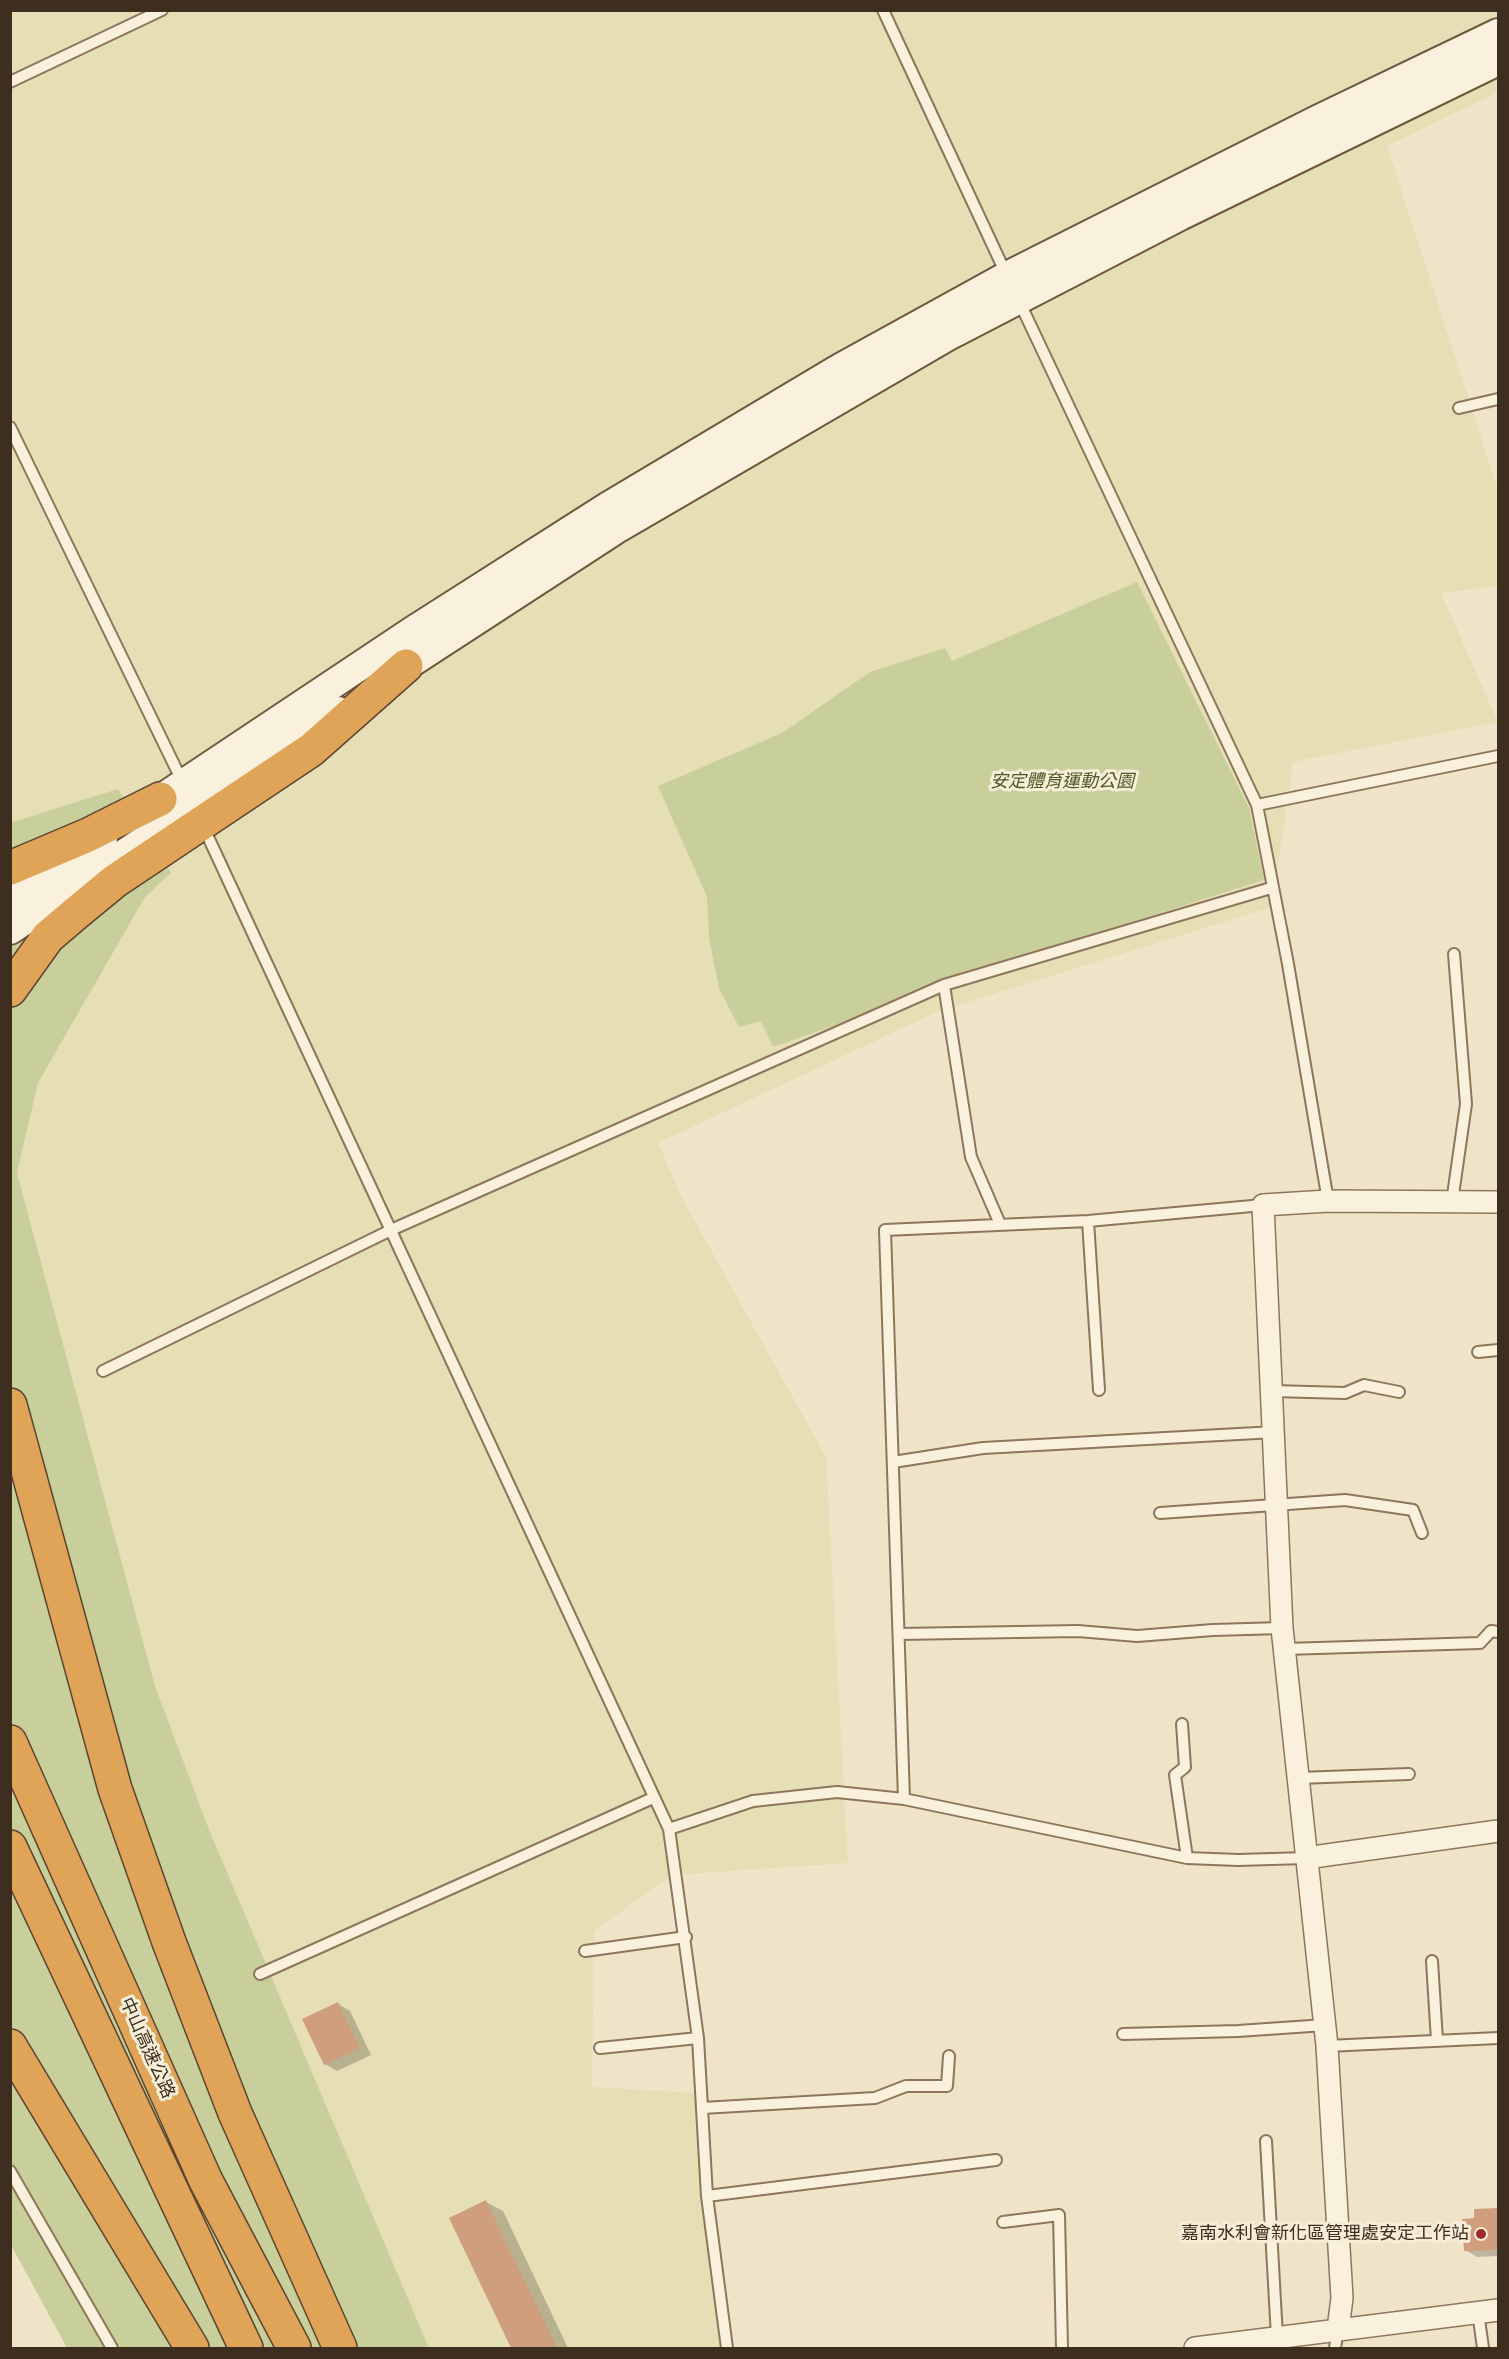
<!DOCTYPE html>
<meta charset="utf-8">
<style>
body{margin:0}
#map{position:relative;width:1509px;height:2359px;overflow:hidden;background:#f0e4c8;font-family:"Noto Serif",serif}
canvas{display:block}
.frame{position:absolute;inset:0;border:12px solid #3d2e20;pointer-events:none}
</style>
<div id="map">
<canvas width="1509" height="2359"></canvas>
<div class="frame"></div>
</div>
<script>
const c = document.querySelector('canvas').getContext('2d');
c.lineJoin = 'round';
function fillPath(path, color) { c.fillStyle = color; c.fill(path, 'evenodd'); }
const shape = rows => new Path2D(rows.map(r => 'M' + r).join(''));
function strokePath(path, color, width, dash) { c.strokeStyle = color; c.lineWidth = width; c.lineCap = dash ? 'butt' : 'round'; c.setLineDash(dash || []); c.stroke(path); }
function write(font, color, halo, rows, align = 'center') {
  c.font = font + ' "Noto Serif","Noto Sans TC",serif'; c.lineWidth = 6; c.setLineDash([]); c.textBaseline = 'middle'; c.strokeStyle = halo; c.fillStyle = color; for (const [text, x, y, turn = 0] of rows) {
    c.save(); c.translate(x, y); c.rotate((+turn || 0) * Math.PI / 180); c.textAlign = isNaN(turn) ? turn : align; if (halo) c.strokeText(text, 0, 0); c.fillText(text, 0, 0); c.restore();
  }
}
const farmland = shape([
 [11,11,1498,11,1498,92,1387,146,1498,490,1498,586,1441,593,1498,722,1293,762,1272,907,939,1011,658,1143,682,1198,826,1457,848,1863,672,1875,594,1931,592,2087,694,2093,720,2348,429,2348,210,1832,155,1686,17,1173,38,1083,145,897,171,873,11,823]
]);
const green = shape([
 [1137,582,1249,808,1264,880,1135,921,773,1047,761,1021,739,1027,719,988,709,938,707,897,658,786,782,733,870,672,945,648,952,661],
 [118,789,171,873,145,897,38,1083,17,1173,155,1686,210,1832,429,2348,67,2348,11,2245,10,823]
]);
const shadow = shape([
 [338,2004,350,2011,371,2055,337,2071,325,2064],
 [486,2202,503,2211,568,2348,513,2348,451,2218],
 [1498,2210,1498,2256,1477,2257,1465,2250,1476,2220,1476,2211]
]);
const building = shape([
 [338,2002,360,2048,324,2065,302,2019],
 [486,2200,557,2348,511,2348,449,2218],
 [1498,2208,1498,2250,1464,2251,1462,2219,1474,2218,1474,2209]
]);
const service = shape([
 [883,10,1007,276],
 [10,82,162,10],
 [1019,301,1257,805,1288,964,1328,1201],
 [1459,408,1498,399],
 [10,427,183,783],
 [1257,805,1498,756],
 [203,826,669,1829,698,2038,707,2196,727,2348],
 [944,985,971,1157,1000,1224],
 [1452,1202,1466,1104,1454,954],
 [1088,1221,1099,1390],
 [1478,1352,1498,1350],
 [103,1371,391,1230,944,985,1271,888],
 [1273,1391,1345,1393,1364,1385,1399,1392],
 [893,1462,983,1448,1275,1432],
 [1160,1513,1345,1500,1413,1510,1422,1533],
 [899,1634,1078,1631,1137,1636,1213,1630,1282,1628],
 [1285,1649,1480,1643,1491,1631,1498,1632],
 [1182,1724,1185,1767,1175,1775,1187,1858],
 [1298,1778,1409,1774],
 [904,1799,885,1230,1088,1221,1263,1205],
 [669,1829,753,1801,837,1792,904,1799,1187,1858,1238,1860,1306,1858],
 [585,1951,686,1937],
 [1432,1961,1437,2041],
 [260,1974,653,1798],
 [1123,2034,1238,2031,1325,2025],
 [1327,2046,1498,2038],
 [600,2048,698,2038],
 [702,2108,875,2098,906,2086,947,2086,949,2056],
 [1266,2141,1277,2337],
 [10,2171,112,2348],
 [707,2196,996,2160],
 [1003,2222,1059,2215,1062,2348],
 [1478,2312,1483,2348],
 [1335,2348,1338,2329]
]);
const minor = shape([
 [1306,1858,1498,1831],
 [1338,2329,1342,2298,1327,2046,1282,1628,1263,1205,1328,1201,1498,1202],
 [1195,2348,1498,2310]
]);
const secondary = shape([
 [386,679,615,530,950,335,1180,216,1498,61],
 [141,812,414,630,607,507,840,368,1007,276,1319,119,1498,33],
 [10,902,103,838],
 [10,930,338,711]
]);
const motorway = shape([
 [10,868,88,835,160,799],
 [10,990,48,937,75,914,115,881,311,750,406,666],
 [10,1405,115,1789,169,1942,235,2113,340,2348],
 [10,1742,206,2181,294,2348],
 [10,1847,246,2348],
 [10,2046,192,2348]
]);
const markers = [
 [1481,2234,6,"#9e2a2b"]
];
const parkNames = [
 ["安定體育運動公園",1062,782]
];
const streetNames = [
 ["中山高速公路",147,2048,66]
];
const poiNames = [
 ["嘉南水利會新化區管理處安定工作站",1469,2234]
];
fillPath(farmland, '#e6deb5');
fillPath(green, '#c9cf9b');
fillPath(shadow, '#0003');
fillPath(building, '#cf9f7d');
strokePath(service, '#8d765c', 14);
strokePath(minor, '#8d765c', 24);
strokePath(secondary, '#6f573f', 32);
strokePath(motorway, '#5b4430', 36);
strokePath(service, '#faf1dc', 10);
strokePath(minor, '#faf1dc', 21);
strokePath(secondary, '#faf1dc', 28);
strokePath(motorway, '#e0a458', 33);
for (const [x, y, r, color] of markers) { const dot = new Path2D(); dot.arc(x, y, r, 0, 2 * Math.PI); c.fillStyle = color; c.fill(dot); strokePath(dot, '#f7eed8', 2); }
write('italic 18px', '#4d5a26', '#f7eed8', parkNames);
write('18px', '#3d2e20', '#f7eed8', streetNames);
write('18px', '#3d2e20', '#f7eed8', poiNames, 'right');
</script>
